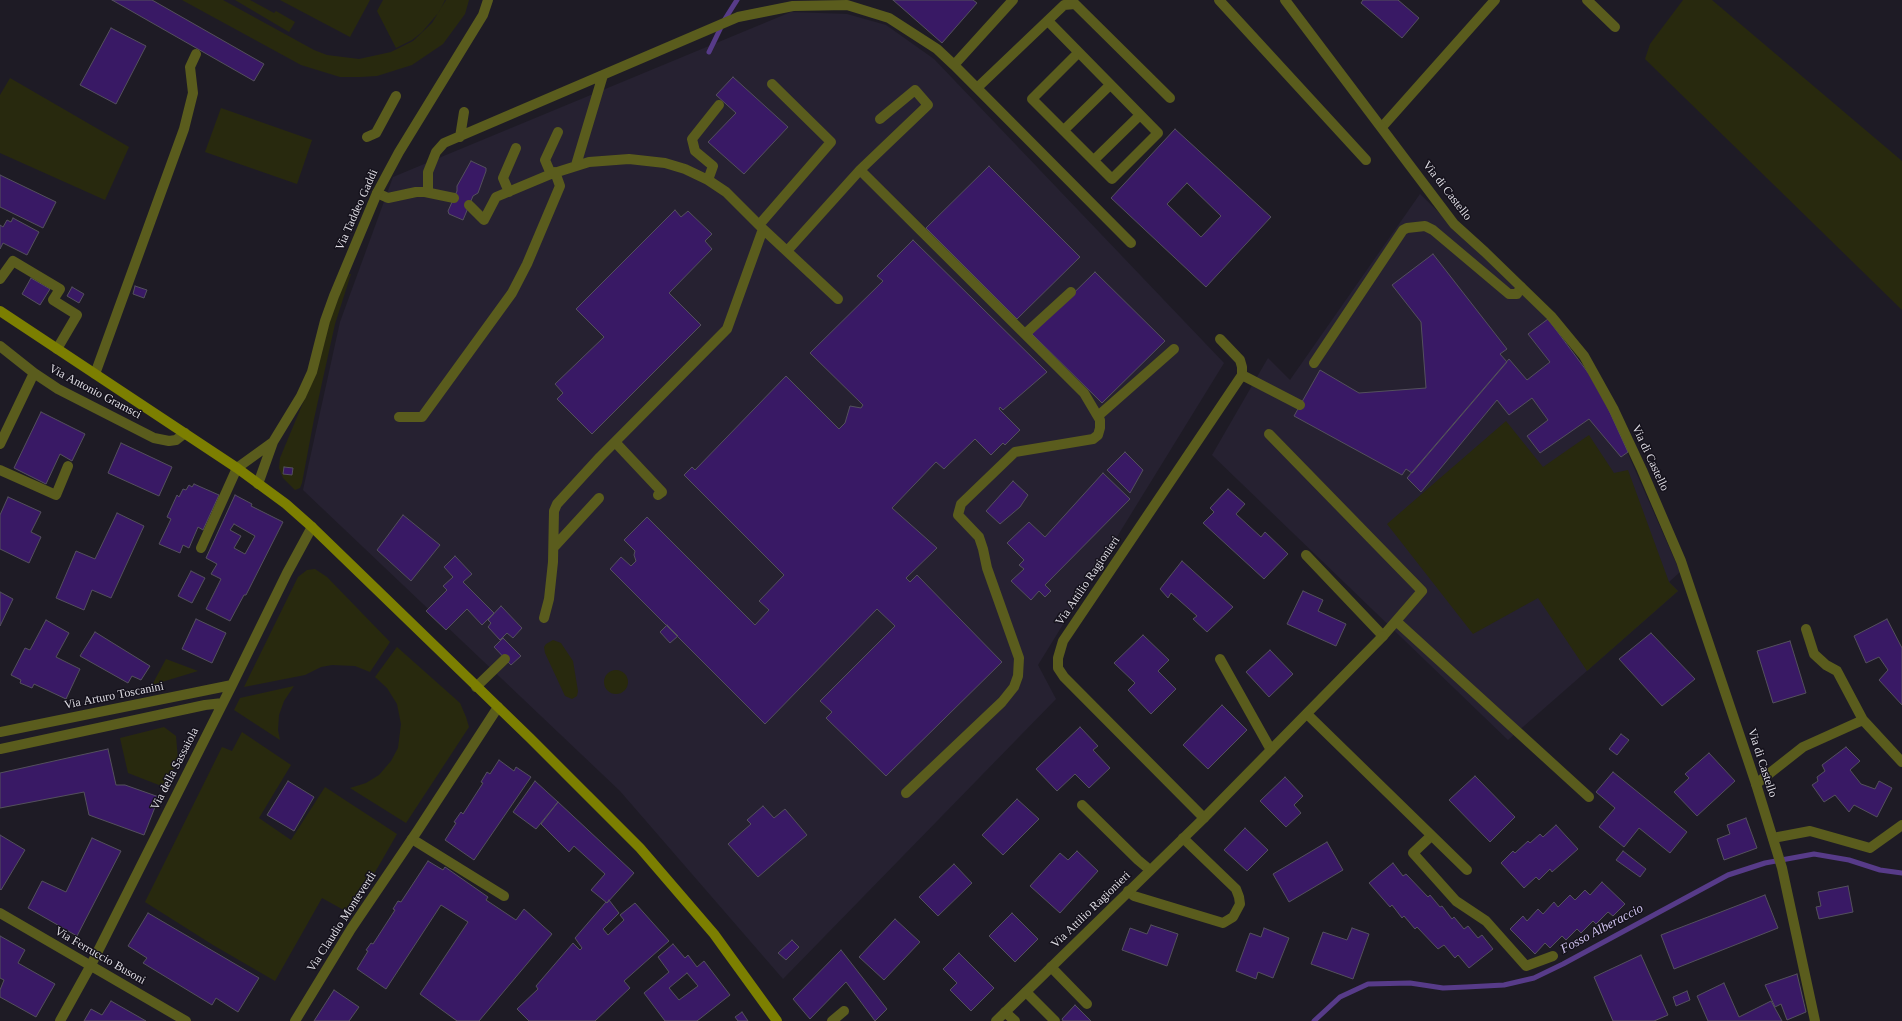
<!DOCTYPE html>
<style>
body{margin:0}
canvas{display:block;background:#1e1b25}
</style>
<canvas width="1902" height="1021"></canvas>
<script>
const c = document.querySelector('canvas').getContext('2d');
c.lineJoin = 'round';
function fillPath(path, color) { c.fillStyle = color; c.fill(path, 'evenodd'); }
const shape = rows => new Path2D(rows.map(r => 'M' + r).join(''));
function strokePath(path, color, width, dash) { c.strokeStyle = color; c.lineWidth = width; c.lineCap = dash ? 'butt' : 'round'; c.setLineDash(dash || []); c.stroke(path); }
function write(font, color, halo, rows, align = 'center') {
  c.font = font + ' Georgia,serif'; c.lineWidth = 3; c.setLineDash([]); c.textBaseline = 'middle'; c.strokeStyle = halo; c.fillStyle = color; for (const [text, x, y, turn = 0] of rows) {
    c.save(); c.translate(x, y); c.rotate((+turn || 0) * Math.PI / 180); c.textAlign = isNaN(turn) ? turn : align; if (halo) c.strokeText(text, 0, 0); c.fillText(text, 0, 0); c.restore();
  }
}
const built = shape([
 [791,12,847,14,886,25,934,59,1224,363,1038,665,1056,699,783,979,620,791,303,490,340,322,393,177],
 [1420,194,1548,319,1598,386,1680,572,1669,582,1678,591,1508,740,1212,455,1268,358,1290,380]
]);
const green = shape([
 [182,0,223,0,314,50,327,55,359,59,391,52,413,41,432,23,446,0,469,0,465,14,443,44,412,65,377,76,360,77,340,77,301,65],
 [235,0,250,0,274,13,276,11,295,22,289,32],
 [280,0,370,0,350,37],
 [383,0,445,0,439,12,422,32,412,40,396,48,377,11],
 [1683,0,1712,0,1902,161,1902,310,1645,59,1650,44],
 [10,78,129,147,105,200,0,153,0,95],
 [221,108,312,140,297,184,205,152],
 [348,274,351,274,335,324,314,419,302,483,300,488,295,490,283,478,279,468,280,458,312,381,322,353,328,324],
 [1506,421,1543,467,1589,435,1614,473,1628,470,1669,582,1678,591,1587,671,1538,598,1473,634,1387,524],
 [315,569,327,577,390,642,370,672,355,666,332,665,321,667,305,675,244,687,298,577,307,570],
 [553,640,561,643,573,661,578,691,577,696,572,699,565,696,545,653,544,647,546,644],
 [397,647,460,703,466,717,469,727,406,823,350,788,366,783,379,775,391,761,398,748,401,724,397,704,387,688,375,677],
 [166,659,198,671,152,685],
 '604 682a12 12 0 1 1 24 0a12 12 0 1 1-24 0Z',
 [294,686,284,701,279,715,278,730,280,740,234,710,240,698],
 [164,727,176,736,178,760,164,787,128,773,120,738],
 [242,732,291,765,259,818,291,840,325,787,397,834,351,914,322,898,275,981,213,945,145,902,222,747,232,751]
]);
const stream = shape([
 [709,52,725,19,737,0],
 [1314,1021,1340,997,1368,984,1410,983,1443,988,1466,987,1504,985,1534,978,1563,964,1728,875,1765,863,1814,854,1849,860,1880,870,1902,873]
]);
const building = shape([
 [112,0,152,0,264,64,254,81,112,0],
 [893,0,973,0,977,3,942,43,893,0],
 [1363,0,1398,0,1419,18,1402,38,1361,3,1363,0],
 [111,28,146,46,116,104,80,85,111,28],
 [733,77,788,127,744,174,708,142,736,113,716,95,733,77],
 [1175,129,1271,217,1206,287,1111,198,1175,129],
 [1187,183,1221,216,1201,237,1167,204,1187,183],
 [471,161,486,168,486,171,478,193,473,196,463,220,449,214,448,211,457,191,457,186,471,161],
 [989,166,1080,257,1017,319,926,228,989,166],
 [0,175,56,202,43,228,0,207,0,175],
 [675,210,681,217,688,211,712,234,705,241,712,249,669,293,701,325,592,434,557,399,563,393,555,384,604,337,576,309,675,210],
 [13,218,39,232,27,255,3,243,0,249,0,225,3,227,7,220,11,222,13,218],
 [913,240,1047,372,1003,410,1000,407,999,409,1020,430,1005,445,1003,443,991,455,975,439,944,469,936,462,892,508,937,548,906,578,910,582,917,575,1002,662,886,776,826,718,832,712,820,701,895,626,877,609,765,724,610,569,621,557,631,566,636,561,634,555,635,551,624,540,647,517,755,625,769,610,759,601,784,575,684,475,692,467,695,470,786,376,839,429,845,423,850,406,861,408,863,405,810,353,883,281,877,276,913,240],
 [1433,254,1507,349,1500,354,1507,362,1412,473,1406,469,1402,475,1294,416,1320,370,1359,393,1426,388,1421,322,1392,285,1433,254],
 [1095,272,1165,341,1102,403,1032,334,1095,272],
 [31,278,50,289,40,305,22,294,31,278],
 [135,286,147,290,144,298,133,294,135,286],
 [72,287,84,294,79,303,67,296,72,287],
 [1548,319,1598,386,1628,452,1621,457,1589,419,1540,453,1527,436,1548,420,1532,398,1509,415,1497,400,1421,492,1407,478,1509,359,1527,380,1550,362,1528,334,1548,319],
 [41,412,85,434,72,461,60,454,46,484,14,468,41,412],
 [121,443,172,467,159,496,108,473,121,443],
 [1125,452,1143,470,1130,493,1107,470,1125,452],
 [284,467,293,468,292,475,283,474,284,467],
 [1103,473,1130,499,1045,585,1051,591,1045,597,1039,591,1031,600,1011,581,1024,569,1019,565,1024,560,1007,543,1029,522,1045,537,1103,473],
 [1013,481,1028,495,1020,507,1000,524,986,511,1013,481],
 [194,484,219,495,203,530,198,527,189,548,183,545,180,553,159,544,171,519,167,517,177,495,179,497,183,489,186,490,189,485,192,487,194,484],
 [1228,489,1245,504,1236,514,1261,537,1265,532,1288,554,1264,579,1203,523,1214,512,1210,508,1228,489],
 [235,495,252,504,251,506,283,522,246,595,244,595,230,621,206,609,221,579,211,574,217,564,206,558,235,495],
 [234,524,255,536,245,554,234,548,241,536,230,530,234,524],
 [8,497,41,512,31,532,41,537,29,563,0,549,0,515,8,497],
 [117,513,144,526,111,598,92,590,84,610,56,598,76,551,95,559,117,513],
 [403,515,440,545,411,581,377,550,403,515],
 [455,556,472,574,463,582,494,613,482,625,467,609,446,630,426,611,447,590,443,586,453,577,444,567,455,556],
 [1182,561,1233,607,1207,632,1193,619,1197,616,1171,593,1168,598,1160,589,1182,561],
 [191,571,205,578,192,603,178,596,191,571],
 [1303,591,1323,600,1318,611,1346,624,1336,646,1287,624,1303,591],
 [0,592,13,599,0,626,0,592],
 [501,606,522,628,513,638,507,633,500,640,488,627,491,623,488,620,501,606],
 [196,619,226,633,212,663,182,649,196,619],
 [1887,619,1902,648,1902,705,1879,680,1888,670,1879,657,1866,663,1854,636,1887,619],
 [46,620,69,633,56,657,80,669,66,699,34,684,32,688,20,683,21,680,11,675,25,648,30,650,46,620],
 [667,625,678,636,670,643,660,632,667,625],
 [95,632,150,666,141,680,132,676,128,683,80,656,95,632],
 [1651,633,1695,679,1662,706,1619,659,1651,633],
 [1143,635,1169,660,1158,671,1176,689,1151,714,1128,690,1135,683,1114,663,1143,635],
 [503,638,521,656,511,665,494,647,503,638],
 [1790,641,1806,693,1773,703,1757,651,1790,641],
 [1270,650,1293,674,1269,697,1246,672,1270,650],
 [1222,705,1247,730,1208,769,1183,745,1222,705],
 [1080,727,1098,746,1093,750,1110,768,1089,788,1075,774,1057,791,1036,769,1080,727],
 [1621,734,1629,740,1617,755,1609,749,1621,734],
 [1846,747,1860,761,1850,770,1861,784,1875,789,1879,781,1892,788,1877,817,1854,805,1849,812,1835,795,1824,802,1812,785,1818,781,1817,777,1825,771,1822,765,1846,747],
 [108,749,116,785,125,785,159,797,144,835,89,815,84,792,0,808,0,773,108,749],
 [1709,753,1735,781,1697,816,1674,792,1689,778,1685,774,1709,753],
 [499,760,514,771,516,767,531,777,474,860,445,840,456,823,454,822,461,812,463,814,483,783,481,782,487,772,490,774,499,760],
 [1613,772,1687,832,1670,853,1639,828,1624,847,1599,827,1615,808,1596,792,1613,772],
 [1475,776,1515,817,1490,842,1449,800,1475,776],
 [1285,777,1303,796,1294,805,1301,813,1286,827,1260,801,1285,777],
 [288,781,314,797,294,831,267,815,288,781],
 [535,781,558,802,536,829,513,812,535,781],
 [1017,799,1039,819,1003,855,982,835,1017,799],
 [558,802,634,873,607,903,591,890,605,874,574,846,569,852,541,824,558,802],
 [763,806,774,818,785,809,807,835,758,877,728,844,751,824,747,820,763,806],
 [1746,818,1757,848,1724,860,1717,839,1730,834,1727,825,1746,818],
 [1556,825,1578,849,1552,872,1550,869,1539,880,1536,877,1524,888,1501,863,1513,851,1515,853,1528,841,1530,843,1540,834,1543,837,1556,825],
 [1245,828,1268,850,1247,871,1224,850,1245,828],
 [0,835,25,850,1,890,0,889,0,835],
 [92,838,121,851,77,936,28,908,42,881,66,892,92,838],
 [1327,842,1343,870,1289,902,1273,874,1327,842],
 [1077,851,1098,871,1060,913,1030,886,1060,853,1068,860,1077,851],
 [1623,851,1646,869,1640,877,1616,860,1623,851],
 [428,861,443,870,445,867,488,897,486,900,516,920,524,909,552,934,479,1021,457,1021,420,994,468,922,441,905,386,989,357,969,368,951,366,950,371,943,373,944,395,910,393,909,398,901,401,902,428,861],
 [1393,863,1403,876,1406,874,1428,897,1430,895,1440,907,1442,906,1452,919,1454,917,1464,929,1468,926,1478,938,1482,935,1493,949,1469,968,1458,955,1455,958,1444,945,1438,949,1417,927,1415,929,1404,916,1402,918,1392,905,1390,907,1369,883,1393,863],
 [954,864,972,883,938,916,919,897,954,864],
 [1602,882,1625,904,1613,916,1608,912,1596,924,1593,921,1581,933,1577,929,1566,940,1562,936,1550,948,1545,943,1535,954,1510,929,1523,916,1527,921,1538,909,1543,914,1554,902,1558,907,1570,895,1575,900,1585,890,1590,895,1602,882],
 [1848,886,1853,912,1819,919,1816,907,1821,906,1818,892,1848,886],
 [1765,895,1778,928,1674,969,1661,935,1765,895],
 [609,900,619,913,603,929,608,935,624,920,620,915,635,903,669,941,624,981,630,988,595,1021,529,1021,517,1009,538,989,536,986,573,943,580,950,582,948,575,938,606,902,607,903,609,900],
 [148,913,259,978,238,1012,216,998,212,1005,143,963,147,958,128,946,148,913],
 [1012,913,1038,939,1015,962,989,936,1012,913],
 [895,919,920,942,884,980,859,957,895,919],
 [1151,925,1178,934,1167,966,1122,950,1130,928,1147,934,1151,925],
 [1264,928,1289,938,1273,978,1258,972,1256,979,1236,971,1250,933,1261,937,1264,928],
 [1352,928,1369,934,1353,979,1311,964,1323,932,1347,940,1352,928],
 [0,936,25,950,18,963,55,984,36,1017,0,997,0,990,4,980,0,978,0,936],
 [792,940,799,947,786,960,778,953,792,940],
 [673,944,685,958,688,955,697,967,704,961,730,995,697,1021,665,1021,644,993,669,972,658,957,673,944],
 [687,973,698,986,679,1000,669,988,687,973],
 [841,950,887,1009,875,1021,846,982,810,1019,793,999,841,950],
 [959,953,994,988,971,1011,950,990,957,983,943,969,959,953],
 [1641,955,1668,1015,1654,1021,1613,1021,1594,977,1641,955],
 [1797,974,1806,1012,1787,1020,1781,1004,1775,1007,1765,985,1797,974],
 [1724,983,1739,1017,1771,1001,1782,1021,1708,1021,1697,996,1724,983],
 [334,990,359,1007,349,1021,314,1021,334,990],
 [1687,991,1690,1000,1676,1006,1673,997,1687,991],
 [111,1001,146,1021,84,1021,91,1009,102,1015,111,1001],
 [1075,1005,1091,1021,1063,1021,1062,1019,1075,1005],
 [742,1012,748,1021,738,1021,735,1017,742,1012]
]);
const service = shape([
 [1219,0,1366,160],
 [1587,0,1615,27],
 [1048,21,1158,133,1112,179,1032,99,1078,53],
 [954,65,1131,243],
 [977,88,1064,5,1075,4,1170,98],
 [1382,127,1495,0],
 [1064,130,1110,85],
 [367,137,376,133,396,96],
 [460,137,464,112],
 [1094,160,1140,115],
 [576,165,603,75],
 [860,170,1084,393,1100,420,1100,428,1098,435,1093,439,1015,452,961,504,958,515,979,537,983,549,987,568,1019,658,1018,676,1014,687,1002,702,906,793],
 [551,174,545,160,558,132],
 [708,180,713,166,695,151,692,139,719,105],
 [428,192,428,172,436,152,444,143,738,17,793,6,847,5,889,18,937,49,954,65,1013,0],
 [509,192,503,178,516,148],
 [377,193,388,198,416,192,425,192,454,198],
 [469,205,484,220,496,197,551,174,589,162,629,159,665,163,685,169,708,180,726,192,763,229,727,329,600,457,557,504,554,511,553,562,549,599,544,618],
 [759,225,831,142,772,84],
 [763,229,838,299],
 [787,251,860,170,928,105,915,90,880,119],
 [0,279,13,261,60,289,53,300,77,315,57,349],
 [1025,334,1071,292],
 [1314,363,1403,230,1407,228,1425,226,1433,230,1509,294,1517,294,1521,287],
 [95,374,184,129,193,93,190,67,196,54],
 [1242,375,1300,405],
 [1098,416,1174,349],
 [399,417,422,417,512,293,527,264,560,186,555,172],
 [1269,434,1422,591,1383,636,1306,555],
 [615,442,662,492,658,495],
 [0,470,56,495,68,466],
 [554,547,599,498],
 [201,548,237,468],
 [1396,621,1589,797],
 [1806,629,1814,654,1826,665,1837,671,1863,720],
 [1220,659,1271,750],
 [476,687,505,659],
 [1756,784,1803,747,1863,720,1902,762],
 [1082,805,1138,860,1150,870],
 [1204,818,1064,677,1058,668,1058,658,1063,641,1242,375,1242,367,1240,360,1220,339],
 [1431,836,1413,853,1456,901,1486,921,1526,966,1553,956],
 [1773,838,1810,831,1870,848,1902,825],
 [412,839,504,896],
 [1128,891,1134,896,1223,923,1233,917,1240,904,1239,897,1236,889,1183,838],
 [1051,967,1087,1004],
 [1026,992,1055,1021],
 [1005,1012,1015,1021],
 [832,1021,844,1011]
]);
const minor = shape([
 [1285,0,1454,224,1485,252,1551,316,1584,356,1614,410,1642,470,1681,561,1756,784,1782,868,1815,1021],
 [0,346,34,373,58,389,154,438,169,441,176,440,185,433],
 [0,444,34,373],
 [237,468,273,442],
 [258,484,273,442,301,396,312,372,325,321,334,296,377,193,399,152,483,15,488,0],
 [1307,714,1467,870],
 [0,732,232,685],
 [0,749,205,705,223,703],
 [0,913,186,1021],
 [60,1021,91,965,232,685,287,573,312,527],
 [295,1021,351,929,418,830,498,707],
 [996,1021,1204,818,1383,636]
]);
const secondary = shape([
 [0,311,237,468,286,504,312,527,530,738,640,848,714,934,777,1021]
]);
const streetNames = [
 ["Via di Castello",1447,191,52],
 ["Via Taddeo Gaddi",357,210,-66],
 ["Via Antonio Gramsci",95,392,28],
 ["Via di Castello",1650,458,65],
 ["Via Attilio Ragionieri",1088,581,-56],
 ["Via Arturo Toscanini",114,696,-11],
 ["Via di Castello",1762,763,72],
 ["Via della Sassaiola",175,769,-63],
 ["Via Attilio Ragionieri",1091,910,-44],
 ["Via Claudio Monteverdi",342,922,-57],
 ["Via Ferruccio Busoni",100,956,30]
];
const waterNames = [
 ["Fosso Alberaccio",1602,929,-28]
];
fillPath(built, '#262131');
fillPath(green, '#28290e');
strokePath(stream, '#573b89', 5);
fillPath(building, '#391965');
strokePath(building, '#54505d', 1);
strokePath(service, '#5a5c1d', 10);
strokePath(minor, '#5a5c1d', 10);
strokePath(secondary, '#7c7f01', 10);
write('12px', '#dfdde4', '#15121c', streetNames);
write('italic 13px', '#cfc2ee', '#15121c', waterNames);
</script>
